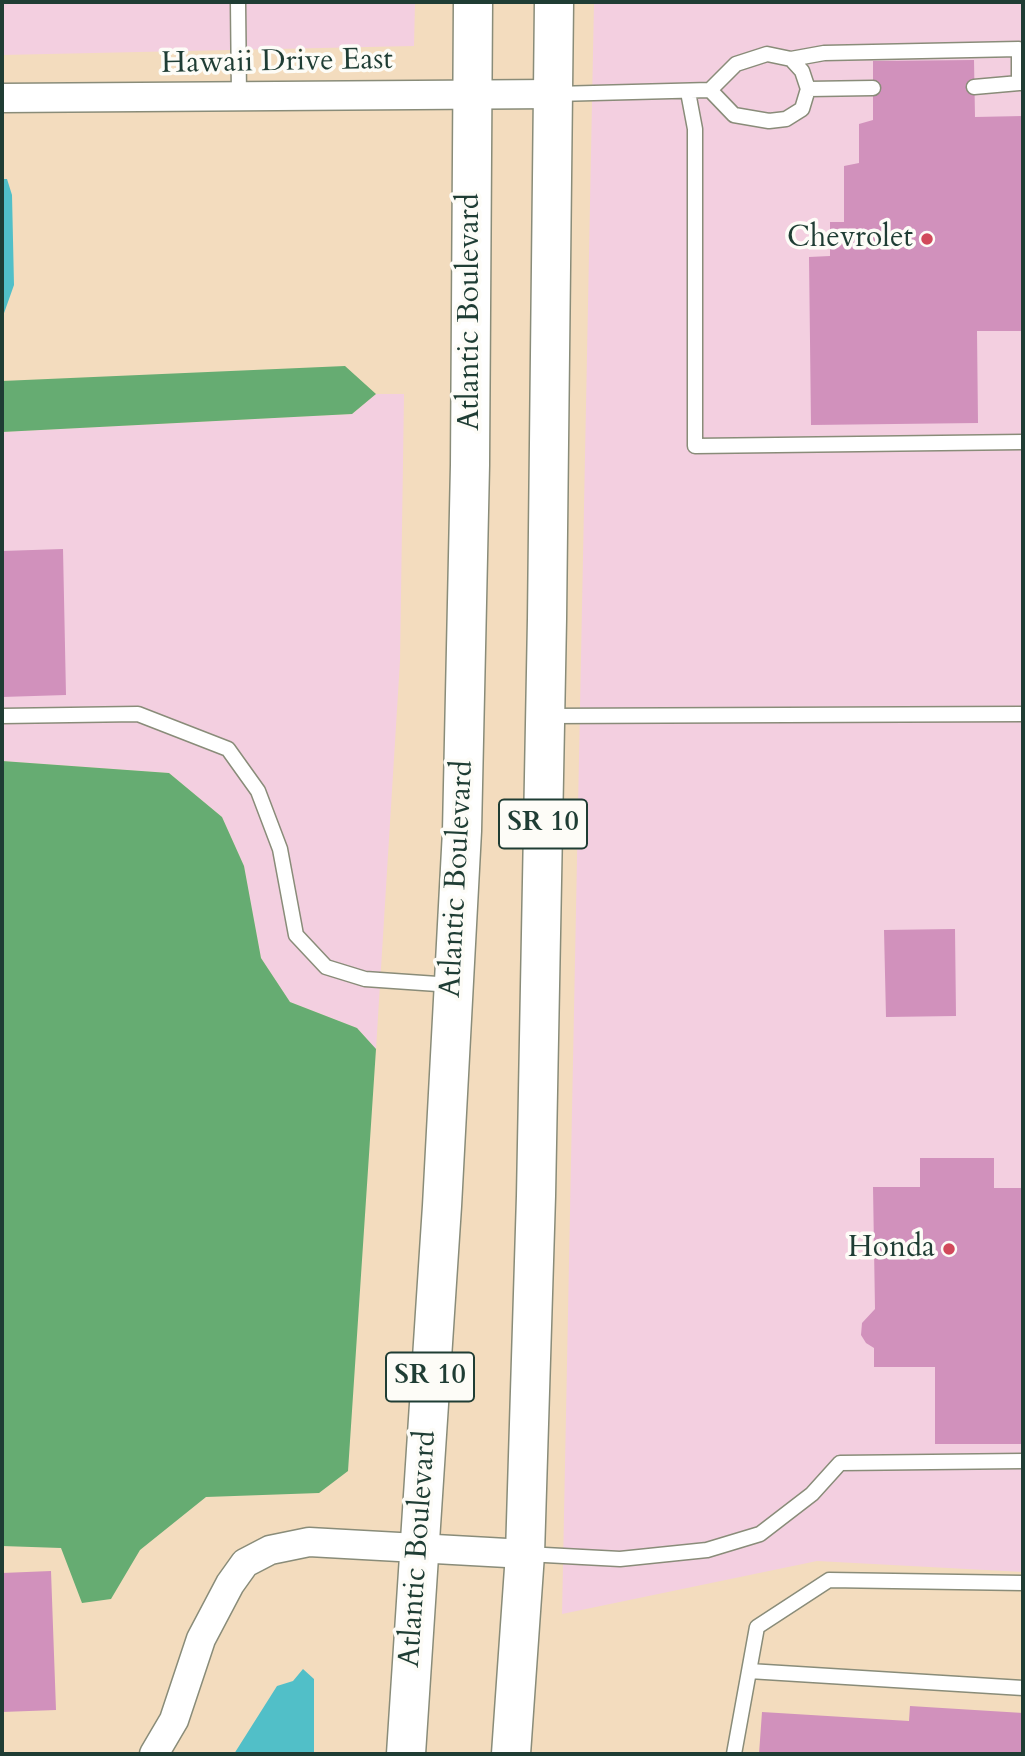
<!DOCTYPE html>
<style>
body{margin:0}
#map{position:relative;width:1025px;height:1756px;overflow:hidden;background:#f3dcbe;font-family:Cardo,serif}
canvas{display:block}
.frame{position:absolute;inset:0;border:4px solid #1f3d34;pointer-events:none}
</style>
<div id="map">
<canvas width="1025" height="1756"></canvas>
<div class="frame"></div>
</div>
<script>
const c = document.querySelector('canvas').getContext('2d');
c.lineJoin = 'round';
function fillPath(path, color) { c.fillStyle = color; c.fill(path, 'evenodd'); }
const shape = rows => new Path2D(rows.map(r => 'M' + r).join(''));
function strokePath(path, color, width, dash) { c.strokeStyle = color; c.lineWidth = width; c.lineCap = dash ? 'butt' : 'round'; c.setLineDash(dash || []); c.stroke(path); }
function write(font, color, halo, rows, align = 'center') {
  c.font = font + ' Cardo,serif'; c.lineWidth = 7; c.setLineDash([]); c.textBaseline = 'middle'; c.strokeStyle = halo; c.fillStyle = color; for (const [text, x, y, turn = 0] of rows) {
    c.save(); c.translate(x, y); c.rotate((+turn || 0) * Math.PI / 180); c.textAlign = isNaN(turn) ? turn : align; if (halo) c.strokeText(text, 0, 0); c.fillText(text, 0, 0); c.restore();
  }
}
const built = shape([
 [2,2,415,2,414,46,2,55],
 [594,2,1023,2,1023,1572,817,1561,562,1614],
 [376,394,404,394,400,661,376,1049,357,1028,290,1002,261,958,244,866,222,817,169,773,2,761,2,432,352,414]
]);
const forest = shape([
 [345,366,376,394,352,414,2,432,2,381],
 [2,761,169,773,222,817,244,866,261,958,290,1002,357,1028,376,1049,348,1471,319,1493,206,1497,140,1550,111,1599,82,1603,61,1548,2,1546]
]);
const water = shape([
 [2,179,7,179,12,195,14,285,3,316],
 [303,1669,314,1679,314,1754,234,1754,277,1686,293,1681]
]);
const building = shape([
 [974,60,975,117,1023,116,1023,331,977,331,978,423,811,425,809,257,830,256,830,222,844,222,844,166,859,163,859,124,873,120,873,61],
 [63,549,66,695,2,697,2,551],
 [955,929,956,1016,886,1017,884,930],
 [920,1158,994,1158,994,1188,1023,1188,1023,1444,935,1444,935,1367,874,1367,874,1348,866,1343,861,1335,862,1323,875,1309,873,1187,920,1187],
 [51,1571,56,1710,2,1712,2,1573],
 [910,1706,1023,1713,1023,1754,759,1754,762,1712,909,1721]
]);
const lane = shape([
 [238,2,239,96],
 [791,59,824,53,1019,49,1019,83,1023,83],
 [974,87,1019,83],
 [808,89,873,88],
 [688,92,695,129,695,446,1023,442],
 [555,94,710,90,734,115,769,121,786,119,802,109,808,89,802,71,791,59,767,54,736,64,710,90],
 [2,716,138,714,228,749,258,791,280,849,296,935,326,967,365,979,452,985],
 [547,716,1023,714],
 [526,1554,620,1559,707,1550,760,1534,812,1494,840,1463,1023,1461],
 [749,1671,1023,1688],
 [734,1754,757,1627,829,1580,1023,1583]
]);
const street = shape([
 [2,98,553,94],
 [154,1754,174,1720,201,1639,230,1584,245,1563,270,1550,309,1542,525,1554]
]);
const highway = shape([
 [406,1754,442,1206,462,831,470,465,473,2],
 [511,1754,525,1554,536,1196,547,619,554,2]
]);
const markers = [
 [927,239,7,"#d1495b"],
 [949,1249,7,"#d1495b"]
];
const shields = [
 [543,824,88],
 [430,1377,88]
];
const shieldNames = [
 ["SR 10",543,824],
 ["SR 10",430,1377]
];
const streetNames = [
 ["Hawaii Drive East",277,63,-1],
 ["Atlantic Boulevard",471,312,-90],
 ["Atlantic Boulevard",458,879,-87],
 ["Atlantic Boulevard",419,1549,-86]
];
const poiNames = [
 ["Chevrolet",913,239],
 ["Honda",935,1249]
];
fillPath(built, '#f3cfe0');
fillPath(forest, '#66ac72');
fillPath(water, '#51bfc8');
fillPath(building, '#d191bc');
strokePath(lane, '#898c79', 17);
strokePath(street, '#898c79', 31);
strokePath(highway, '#898c79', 41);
strokePath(lane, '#fff', 14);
strokePath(street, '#fff', 28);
strokePath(highway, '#fff', 38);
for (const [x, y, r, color] of markers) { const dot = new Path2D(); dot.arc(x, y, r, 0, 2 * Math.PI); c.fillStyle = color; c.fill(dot); strokePath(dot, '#fdfcf7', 2.5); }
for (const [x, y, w] of shields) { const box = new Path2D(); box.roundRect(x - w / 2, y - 24.5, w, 49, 5); c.fillStyle = '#fdfcf7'; c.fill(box); strokePath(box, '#1f3d34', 2); }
write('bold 28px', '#1f3d34', null, shieldNames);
write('30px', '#1f3d34', '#fdfcf7', streetNames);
write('30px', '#1f3d34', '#fdfcf7', poiNames, 'right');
</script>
